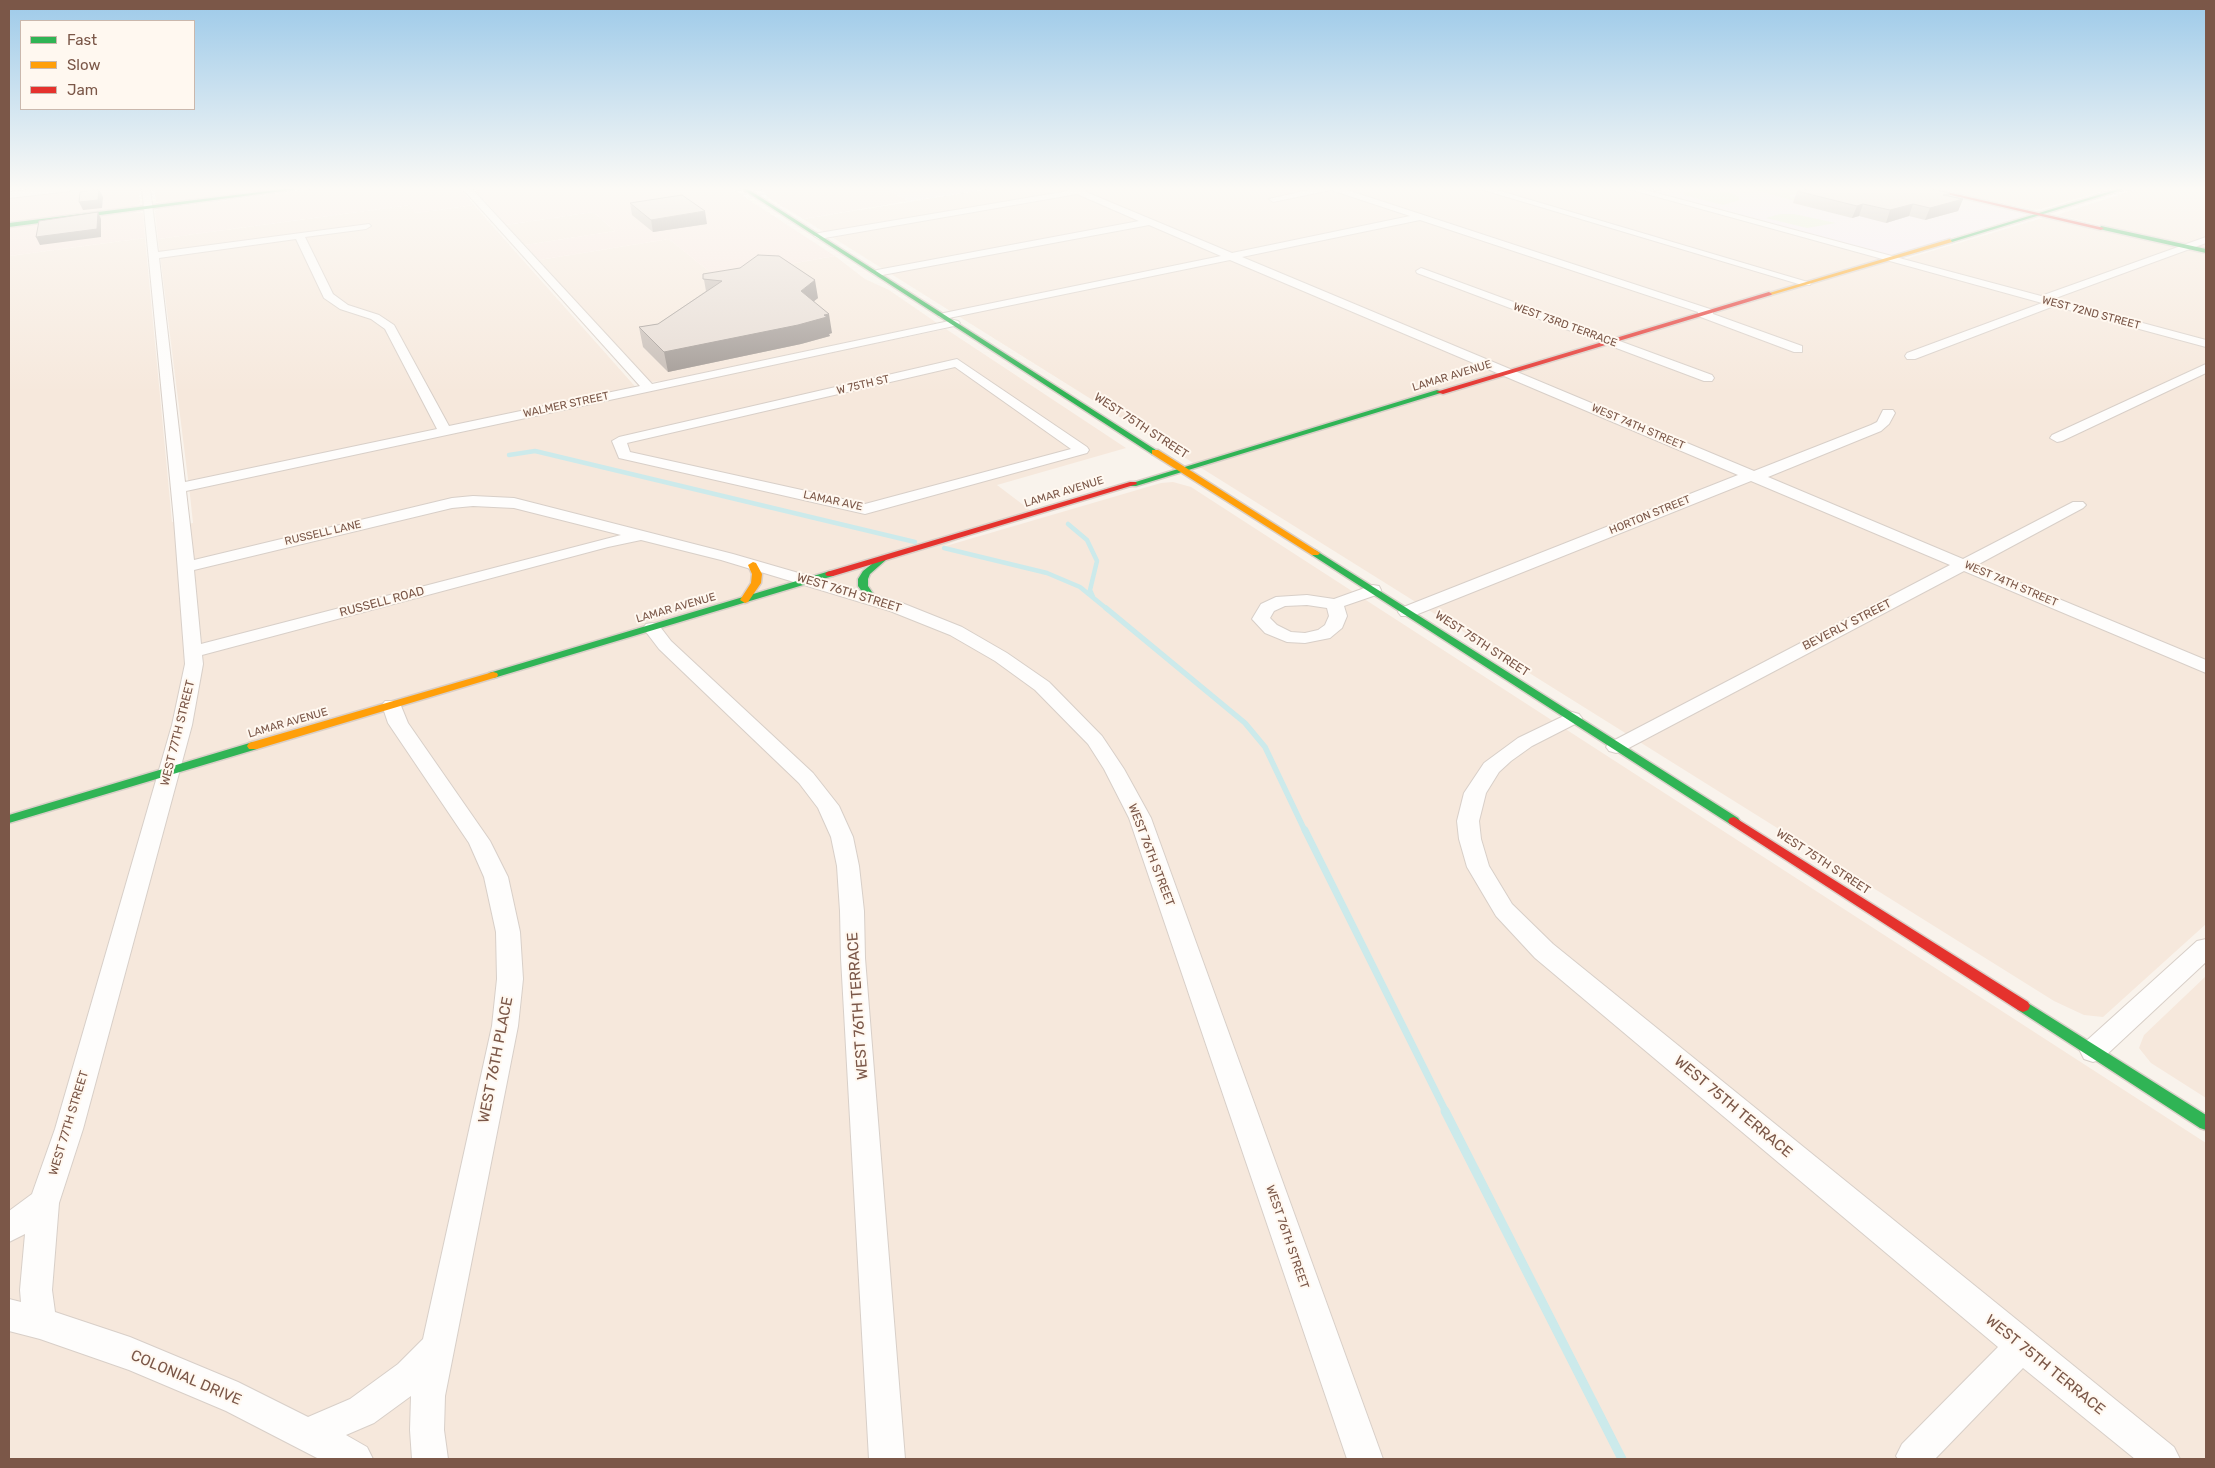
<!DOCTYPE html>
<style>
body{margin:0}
#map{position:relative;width:2215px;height:1468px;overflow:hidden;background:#f9f3ec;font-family:Rubik,sans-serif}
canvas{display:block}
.frame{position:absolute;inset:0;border:10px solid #7b5748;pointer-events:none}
.legend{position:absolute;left:20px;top:20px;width:175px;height:90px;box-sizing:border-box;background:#fff8f0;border:1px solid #cab8ad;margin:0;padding:6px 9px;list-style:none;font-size:15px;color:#7b5748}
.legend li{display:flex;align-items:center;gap:10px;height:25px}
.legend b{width:25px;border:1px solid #cab8ad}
</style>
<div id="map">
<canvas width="2215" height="1468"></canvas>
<div class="frame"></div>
<ul class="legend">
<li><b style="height:6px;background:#30b455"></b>Fast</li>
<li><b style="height:6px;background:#ff9f0a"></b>Slow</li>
<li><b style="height:6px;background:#e5322d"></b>Jam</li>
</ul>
</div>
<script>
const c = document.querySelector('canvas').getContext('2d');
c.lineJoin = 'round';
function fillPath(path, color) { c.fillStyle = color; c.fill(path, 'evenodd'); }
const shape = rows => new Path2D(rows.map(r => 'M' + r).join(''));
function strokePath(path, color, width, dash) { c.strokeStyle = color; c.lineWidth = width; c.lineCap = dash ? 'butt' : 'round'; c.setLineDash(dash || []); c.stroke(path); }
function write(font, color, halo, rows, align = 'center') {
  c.font = font + ' Rubik,sans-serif'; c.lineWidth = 4; c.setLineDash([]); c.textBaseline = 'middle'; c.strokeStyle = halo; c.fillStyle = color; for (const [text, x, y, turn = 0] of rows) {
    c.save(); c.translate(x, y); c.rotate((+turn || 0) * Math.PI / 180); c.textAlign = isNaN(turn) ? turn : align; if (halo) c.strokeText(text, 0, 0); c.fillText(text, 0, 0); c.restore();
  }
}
const residential = shape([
 [995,188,1660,188,1641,193,1895,262,2042,218,2058,219,2206,253,2206,924,2103,1017,2084,1015,2054,1001,803,219],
 [1932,188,2114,188,2041,209,2034,210],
 [2141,188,2206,188,2206,249,2056,215],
 [410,205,416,213,474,205,640,392,946,329,1126,448,997,485,1030,510,939,548,1161,483,1173,482,1191,487,2206,1143,2206,1459,9,1459,9,256,145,238,172,522,182,520,183,525,193,523,190,495,158,239],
 [593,212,615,231,525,245,506,225],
 [669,239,716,277,835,256,865,279,889,290,937,323,665,381,650,382,646,380,539,260],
 [2206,976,2206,1098,2151,1063,2139,1048,2144,1035]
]);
const commercial = shape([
 [82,188,139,188,140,204,130,208,9,223,9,197],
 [154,188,287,188,163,203,156,202],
 [320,188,460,188,474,205,416,213,410,205,158,239,155,211,158,209],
 [473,188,731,188,835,256,716,277,669,239,539,260,525,245,615,231,593,212,506,225],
 [760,188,883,188,909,201,803,219,770,199],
 [134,212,143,213,145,238,9,256,9,227]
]);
const education = shape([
 [883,188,995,188,909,201],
 [1675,188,1920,188,2033,213,1889,257,1653,193]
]);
const green = shape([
 [1705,188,1731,193,1739,197,1739,200,1723,205,1684,195,1683,193],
 [1747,188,1823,188,1788,196,1809,199,1799,202],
 [1780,214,1794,214,1836,223,1807,228,1766,218]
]);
const streamFar3 = shape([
 [509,455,535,451,915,542],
 [1068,524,1087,540,1097,561,1090,590,1093,597],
 [944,548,1047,573,1080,587,1107,609]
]);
const streamFar2 = shape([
 [1106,608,1245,723,1265,747,1305,831]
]);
const streamFar1 = shape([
 [1305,830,1446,1112]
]);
const stream = shape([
 [1445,1111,1622,1459]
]);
const street = shape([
 [48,188,74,188,70,191,9,198,9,192,48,188],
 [142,188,150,188,158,252,369,224,371,226,366,229,305,237,333,294,348,305,379,315,394,325,449,426,640,386,462,188,471,188,652,384,954,320,958,321,960,323,954,326,186,491,194,560,452,498,473,496,514,498,733,554,902,603,962,627,1007,653,1049,682,1102,736,1124,769,1151,818,1383,1459,1347,1459,1129,818,1104,769,1088,744,1035,690,995,661,950,635,890,611,721,560,641,540,608,547,202,655,203,664,192,725,83,1129,59,1203,52,1290,55,1312,130,1337,238,1382,308,1417,350,1399,398,1364,423,1339,492,1026,497,979,496,932,484,877,469,843,388,723,382,705,385,701,399,701,408,723,490,841,508,877,520,932,523,979,518,1026,445,1396,444,1430,448,1459,412,1459,410,1430,411,1396,374,1423,346,1435,367,1447,373,1459,319,1459,226,1411,129,1370,40,1339,9,1331,9,1299,21,1302,20,1290,25,1234,9,1242,9,1211,32,1194,55,1129,172,725,185,664,174,520,142,188],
 [296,239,324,298,340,309,371,319,385,329,437,429,185,482,159,258,296,239],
 [473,506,514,508,621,535,201,644,194,570,452,508,473,506],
 [1065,188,1085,189,1086,192,1232,253,1410,216,1331,190,1273,202,1269,199,1317,188,1341,188,1713,310,1713,314,1802,346,1802,352,1794,352,1698,316,1698,312,1420,220,1242,257,1754,471,1871,425,1877,422,1883,410,1893,410,1895,413,1889,424,1881,431,1768,477,1963,559,2073,502,2083,502,2086,505,2083,508,1977,565,2206,660,2206,673,1964,571,1623,751,1616,753,1609,751,1606,747,1609,743,1950,565,1751,481,1413,616,1401,616,1398,612,1401,608,1738,475,1230,260,944,319,938,316,944,313,1221,256,1149,225,877,276,872,273,877,270,1139,221,1077,194,819,239,814,236,819,233,1068,191,1065,188],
 [1477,188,1490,188,1811,283,1810,285,1802,285,1477,188],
 [1625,188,1638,188,2041,296,2206,237,2206,243,2053,299,2206,340,2206,347,2054,306,1915,359,1907,359,1905,356,1907,353,2042,303,1625,188],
 [1421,268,1712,375,1714,378,1712,381,1704,381,1417,273,1416,271,1421,268],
 [957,359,1087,447,1089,450,1087,453,865,514,619,458,612,441,619,437,957,359],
 [955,367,1071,449,865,504,630,452,627,443,955,367],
 [2206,364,2206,373,2062,441,2057,442,2050,438,2052,435,2206,364],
 [1373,585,1379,586,1381,590,1379,594,1344,606,1347,616,1342,628,1330,638,1305,643,1287,642,1265,633,1252,619,1261,604,1276,597,1307,595,1334,599,1373,585],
 [1307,605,1327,608,1329,616,1325,625,1318,630,1305,633,1291,632,1277,625,1270,618,1274,611,1285,606,1307,605],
 [652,623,658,624,671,641,813,773,839,806,853,837,859,866,864,911,865,958,905,1459,869,1459,841,958,840,911,837,866,831,837,818,808,799,783,659,649,643,628,646,624,652,623],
 [1572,712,1579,714,1582,718,1579,722,1532,746,1511,761,1499,772,1486,793,1479,821,1481,839,1489,866,1512,904,1553,944,2174,1447,2180,1459,2135,1459,2023,1368,1935,1459,1898,1459,1896,1456,1902,1444,1998,1347,1535,958,1496,916,1467,867,1459,839,1457,821,1464,793,1484,763,1518,738,1572,712],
 [2206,939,2206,962,2102,1059,2093,1062,2084,1059,2080,1051,2084,1043,2197,941,2206,939]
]);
const fast = shape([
 [292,188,305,188,9,227,9,223,292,188],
 [741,188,746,188,1159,452,1152,454,741,188],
 [2121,188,2128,188,1952,242,1947,241,2121,188],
 [2101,226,2206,249,2206,253,2099,229,2101,226],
 [1437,390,1444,392,1136,486,1130,486,1129,484,1437,390],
 [1315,550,1738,818,1740,821,1738,824,1730,824,1312,555,1312,551,1315,550],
 [882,556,887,559,870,574,868,579,868,586,876,598,874,600,868,600,858,586,858,579,863,571,882,556],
 [830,571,835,574,833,576,497,677,493,678,488,675,489,673,830,571],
 [253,742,257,743,259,746,257,749,9,823,9,815,253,742],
 [2023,1000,2206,1115,2206,1130,2200,1128,2018,1010,2016,1006,2018,1002,2023,1000]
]);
const slow = shape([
 [1950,239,1952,242,1771,295,1766,294,1950,239],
 [1152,450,1158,450,1320,553,1318,555,1312,555,1152,454,1152,450],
 [753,562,756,563,762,574,761,583,748,602,745,603,740,600,751,583,752,574,748,565,753,562],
 [493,672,497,673,498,675,497,677,257,749,249,749,247,746,249,743,493,672]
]);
const jam = shape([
 [1921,188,1929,188,2104,228,2101,230,1921,188],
 [1769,292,1772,294,1771,295,1443,394,1436,392,1769,292],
 [1130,482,1136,482,1137,484,833,576,827,576,825,574,827,572,1130,482],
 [1734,817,2028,1002,2030,1006,2028,1010,2023,1012,2018,1010,1730,824,1728,821,1730,818,1734,817]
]);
const wall = shape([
 [1797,191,1948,196,1963,199,1958,211,1925,220,1909,216,1886,223,1859,216,1852,218,1793,203],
 [630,203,707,224,653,232,632,215],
 [703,274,818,298,814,301,832,333,829,334,830,336,801,344,668,372,643,347,639,327,658,324,706,291]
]);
const shadedWall = shape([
 [99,189,103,197,102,208,83,210,79,202],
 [1950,193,1945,204,1963,199,1958,211,1925,220,1930,208,1943,195],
 [1863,204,1859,216,1852,218,1857,206],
 [1913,204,1909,216,1886,223,1890,210],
 [705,211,707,224,653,232,651,220],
 [98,212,101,219,101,237,40,245,36,237],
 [815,280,818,298,804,309,801,291],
 [829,314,832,333,829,334,830,336,801,344,668,372,664,352]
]);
const building = shape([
 [1812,188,1926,188,1950,193,1943,195,1963,199,1930,208,1913,204,1890,210,1863,204,1857,206,1797,191,1812,188],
 [99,189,98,200,79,202,80,192,99,189],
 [682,195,705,211,651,220,630,203,682,195],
 [98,212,97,229,36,237,39,221,98,212],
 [758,255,779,256,815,280,801,291,829,314,824,315,827,317,798,325,664,352,639,327,658,324,722,281,703,279,703,274,740,268,758,255]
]);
const farStreetnames = [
 ["WEST 72ND STREET",2091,313,15],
 ["WEST 73RD TERRACE",1565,325,20],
 ["LAMAR AVENUE",1452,376,-17],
 ["W 75TH ST",863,385,-13],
 ["WALMER STREET",566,405,-12],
 ["WEST 74TH STREET",1638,427,23],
 ["LAMAR AVENUE",1064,492,-17],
 ["LAMAR AVE",833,501,12],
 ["HORTON STREET",1650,515,-22],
 ["RUSSELL LANE",323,533,-13],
 ["WEST 74TH STREET",2011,584,23],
 ["LAMAR AVENUE",676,608,-16],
 ["LAMAR AVENUE",288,723,-16]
];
const streetNames = [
 ["WEST 75TH STREET",1141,426,33],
 ["WEST 76TH STREET",849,593,17],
 ["RUSSELL ROAD",382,602,-15],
 ["BEVERLY STREET",1847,625,-27],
 ["WEST 75TH STREET",1482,644,33],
 ["WEST 77TH STREET",178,733,-76],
 ["WEST 76TH STREET",1151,855,69],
 ["WEST 75TH STREET",1823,862,33],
 ["WEST 77TH STREET",69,1123,-73],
 ["WEST 76TH STREET",1287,1237,71]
];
const nearStreetnames = [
 ["WEST 76TH TERRACE",858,1006,-94],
 ["WEST 76TH PLACE",496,1060,-79],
 ["WEST 75TH TERRACE",1733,1107,40],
 ["WEST 75TH TERRACE",2045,1365,39],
 ["COLONIAL DRIVE",186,1378,23]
];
fillPath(residential, '#f6e8dc');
fillPath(commercial, '#f9e7e0');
fillPath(education, '#f5ebf4');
fillPath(green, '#e6f0d6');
strokePath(streamFar3, '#cceaeb', 4.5);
strokePath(streamFar2, '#cceaeb', 5.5);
strokePath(streamFar1, '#cceaeb', 7);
strokePath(stream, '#cceaeb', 9);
strokePath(street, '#d8cfc8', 2);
strokePath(fast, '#d9cfc8', 3);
strokePath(slow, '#d9cfc8', 3);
strokePath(jam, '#d9cfc8', 3);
fillPath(street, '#fefdfc');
fillPath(fast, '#30b455');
fillPath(slow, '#ff9f0a');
fillPath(jam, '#e5322d');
fillPath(wall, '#c6bcb5');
fillPath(shadedWall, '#a19994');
fillPath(building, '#e6dbd3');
strokePath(building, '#a19994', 1);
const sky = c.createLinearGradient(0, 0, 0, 393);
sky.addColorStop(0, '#9dcae9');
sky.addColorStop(0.48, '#fcfaf6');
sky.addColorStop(1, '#fcfaf600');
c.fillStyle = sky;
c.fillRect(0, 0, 2215, 393);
write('11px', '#7b5748', '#fff8f0', farStreetnames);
write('12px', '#7b5748', '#fff8f0', streetNames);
write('15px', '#7b5748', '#fff8f0', nearStreetnames);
</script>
